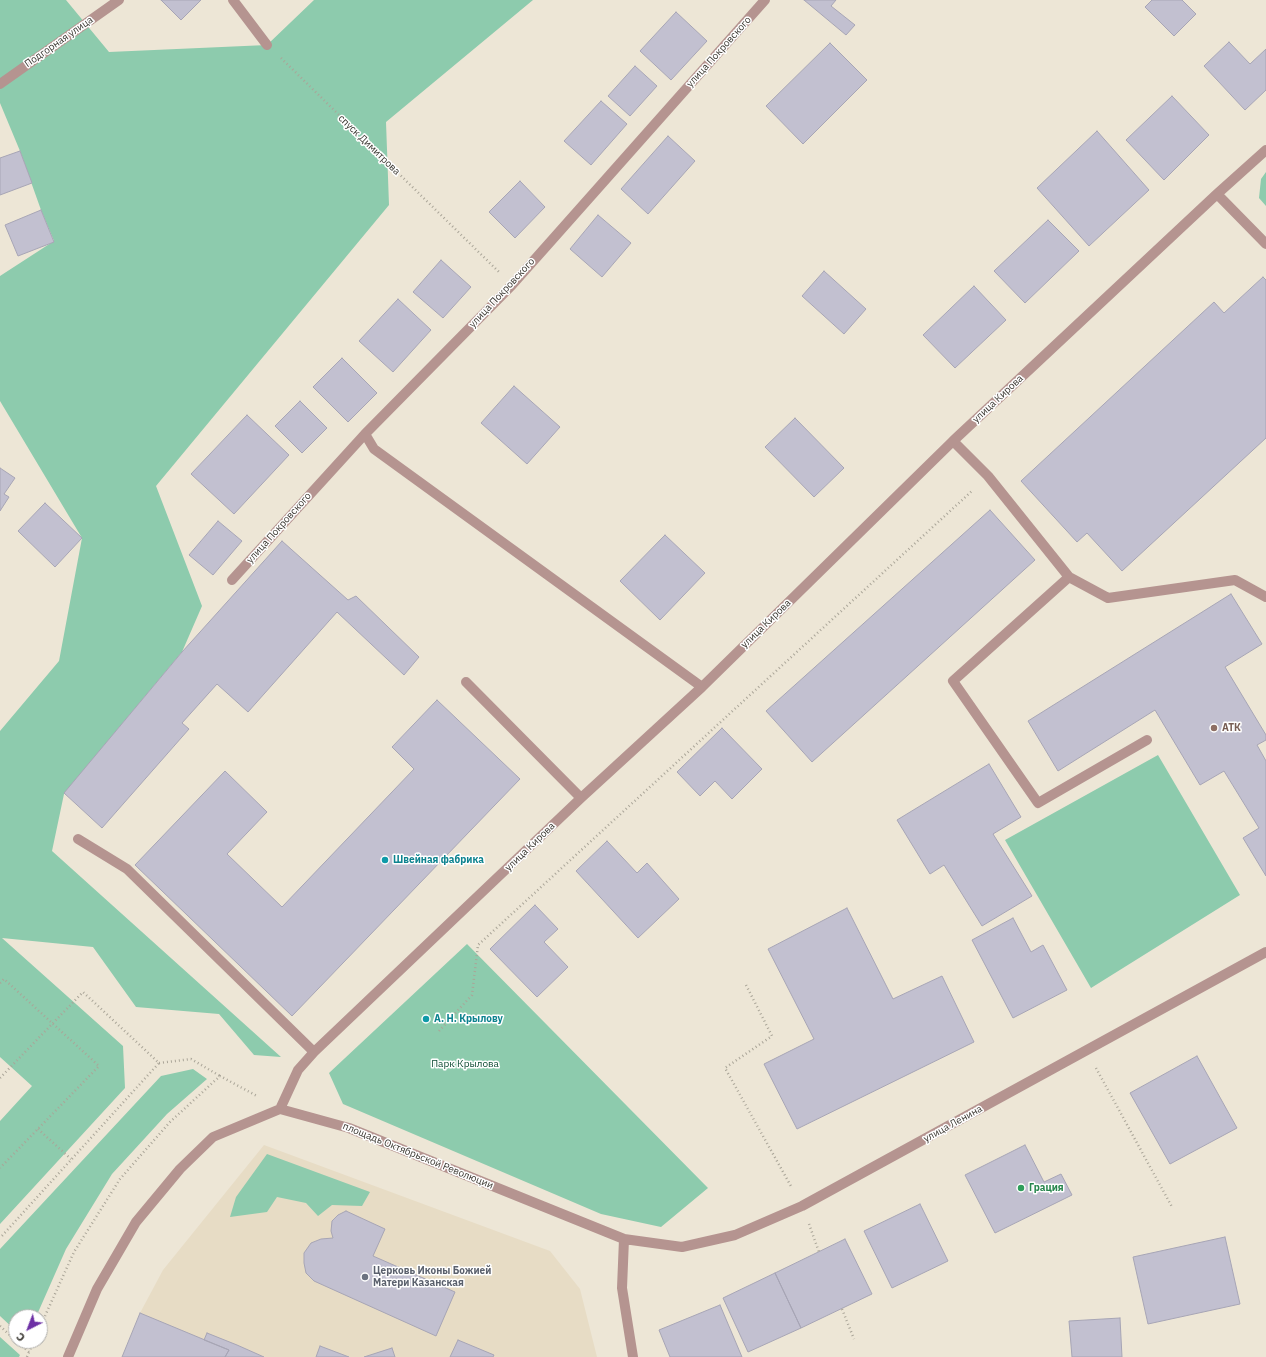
<!DOCTYPE html>
<meta charset="utf-8">
<style>
body{margin:0}
#map{position:relative;width:1266px;height:1357px;overflow:hidden;background:#ede6d6;font-family:"IBM Plex Sans",sans-serif}
canvas{display:block}
.north{position:absolute;left:8px;top:1309px;width:40px;height:40px;box-sizing:border-box;background:#fff;border:1px solid #b0afac;border-radius:50%;rotate:222deg;font-size:11px;font-weight:700;line-height:16px;text-align:center;color:#393630}
.north::after{content:'';display:block;margin:auto;width:14px;height:18px;background:#6d30a5;clip-path:polygon(50% 0,100% 100%,50% 72%,0 100%)}
</style>
<div id="map">
<canvas width="1266" height="1357"></canvas>
<div class="north">С</div>
</div>
<script>
const c = document.querySelector('canvas').getContext('2d');
c.lineJoin = 'round';
function fillPath(path, color) { c.fillStyle = color; c.fill(path, 'evenodd'); }
const shape = rows => new Path2D(rows.map(r => 'M' + r).join(''));
function strokePath(path, color, width, dash) { c.strokeStyle = color; c.lineWidth = width; c.lineCap = dash ? 'butt' : 'round'; c.setLineDash(dash || []); c.stroke(path); }
function write(font, color, halo, rows, align = 'center') {
  c.font = font + ' "IBM Plex Sans",sans-serif'; c.lineWidth = 3; c.setLineDash([]); c.textBaseline = 'middle'; c.strokeStyle = halo; c.fillStyle = color; for (const [text, x, y, turn = 0] of rows) {
    c.save(); c.translate(x, y); c.rotate((+turn || 0) * Math.PI / 180); c.textAlign = isNaN(turn) ? turn : align; if (halo) c.strokeText(text, 0, 0); c.fillText(text, 0, 0); c.restore();
  }
}
const built = shape([
 [264,1145,550,1251,580,1289,597,1357,122,1357,140,1313,163,1270]
]);
const green = shape([
 [0,0,66,0,109,52,267,45,314,0,533,0,386,122,389,205,156,486,202,606,182,652,64,794,52,851,281,1057,254,1055,219,1014,136,1007,93,947,2,938,123,1046,125,1088,0,1224,0,1121,32,1086,0,1057,0,731,59,661,82,538,0,401,0,276,54,241,41,210,20,151,0,103],
 [1266,172,1266,206,1259,198,1261,179],
 [1158,755,1240,895,1091,988,1005,840],
 [467,944,708,1188,661,1227,601,1214,343,1104,329,1073],
 [193,1069,207,1079,167,1114,112,1174,66,1249,36,1317,16,1317,16,1331,0,1316,0,1249,161,1076],
 [267,1154,370,1192,362,1206,332,1205,318,1216,306,1203,277,1197,267,1212,230,1217,236,1197],
 [0,1337,20,1355,19,1357,0,1357]
]);
const building = shape([
 [161,0,201,0,181,20,161,0],
 [804,0,836,0,831,6,855,25,846,35,804,0],
 [1152,0,1182,0,1196,14,1174,36,1145,7,1152,0],
 [676,12,707,41,671,80,640,51,676,12],
 [1229,42,1250,64,1266,49,1266,90,1245,110,1204,66,1229,42],
 [830,43,867,80,803,144,766,106,830,43],
 [635,66,657,86,630,116,608,96,635,66],
 [1172,96,1209,135,1164,180,1126,140,1172,96],
 [601,101,627,124,591,165,564,141,601,101],
 [1097,131,1149,190,1089,246,1037,188,1097,131],
 [668,136,695,161,648,214,621,189,668,136],
 [20,151,32,183,0,195,0,158,20,151],
 [520,181,545,207,515,238,489,212,520,181],
 [41,210,54,242,18,256,5,225,41,210],
 [598,215,631,243,602,277,570,249,598,215],
 [1048,220,1079,251,1025,303,994,271,1048,220],
 [441,260,471,287,443,318,413,292,441,260],
 [824,271,866,309,844,334,802,296,824,271],
 [1263,277,1266,280,1266,438,1122,571,1087,533,1077,542,1021,481,1214,302,1224,313,1263,277],
 [974,286,1006,320,955,368,923,335,974,286],
 [398,299,431,330,393,372,359,341,398,299],
 [342,358,377,393,348,422,313,387,342,358],
 [514,386,560,427,527,464,481,423,514,386],
 [300,401,327,428,302,453,275,426,300,401],
 [247,415,289,455,234,514,191,474,247,415],
 [795,418,844,468,814,497,765,447,795,418],
 [0,468,15,478,4,494,9,497,0,511,0,468],
 [45,503,82,538,55,567,18,531,45,503],
 [990,510,1035,560,812,762,766,711,990,510],
 [218,521,242,541,213,575,189,555,218,521],
 [665,535,705,573,660,620,620,581,665,535],
 [282,541,348,600,356,596,419,657,404,675,337,612,248,712,217,684,182,723,189,729,102,828,64,793,182,652,282,541],
 [1231,594,1262,644,1225,667,1266,735,1266,740,1257,745,1266,761,1266,876,1243,838,1259,828,1224,771,1200,785,1155,710,1058,771,1028,721,1231,594],
 [437,700,520,779,292,1016,135,865,225,771,267,812,227,854,282,907,414,769,392,747,437,700],
 [722,728,762,769,732,799,715,781,700,796,677,772,722,728],
 [989,764,1021,817,993,834,1032,896,982,926,944,865,930,874,897,820,989,764],
 [607,841,637,873,647,863,679,899,638,938,576,871,607,841],
 [535,905,558,929,544,942,568,967,537,997,490,949,535,905],
 [847,908,893,999,942,976,974,1042,797,1129,764,1064,814,1039,768,949,847,908],
 [1013,918,1031,952,1043,945,1067,990,1013,1018,972,940,1013,918],
 [1197,1056,1237,1128,1170,1164,1130,1093,1197,1056],
 [1025,1145,1044,1182,1061,1174,1072,1195,995,1233,965,1175,1025,1145],
 [920,1204,948,1261,892,1288,864,1231,920,1204],
 [346,1211,385,1229,373,1256,455,1292,436,1336,314,1281,306,1273,304,1263,304,1253,311,1243,321,1239,333,1238,331,1231,332,1221,338,1215,346,1211],
 [1225,1237,1240,1304,1148,1324,1133,1257,1225,1237],
 [845,1239,872,1294,801,1328,775,1273,845,1239],
 [775,1273,801,1328,748,1352,723,1298,775,1273],
 [720,1305,742,1357,670,1357,659,1330,720,1305],
 [140,1313,229,1350,225,1357,122,1357,140,1313],
 [1120,1318,1122,1357,1072,1357,1069,1321,1120,1318],
 [207,1333,237,1345,264,1357,225,1357,229,1350,204,1340,207,1333],
 [458,1340,494,1355,493,1357,450,1357,458,1340],
 [320,1346,349,1357,316,1357,320,1346],
 [392,1348,395,1357,364,1357,392,1348]
]);
const path = shape([
 [281,58,499,272],
 [0,983,4,979,99,1066,0,1168],
 [746,985,772,1036,725,1068,792,1188],
 [439,1031,472,995,478,945,973,490],
 [159,1063,191,1059,220,1076],
 [1096,1068,1172,1207],
 [0,1078,83,992,159,1063,0,1238],
 [38,1129,71,1159],
 [809,1224,819,1252],
 [842,1309,854,1339],
 [0,1326,16,1341],
 [40,1327,74,1252,120,1179,170,1122,220,1076,257,1096],
 [16,1341,29,1352,34,1341],
 [27,1357,29,1352]
]);
const minor = shape([
 [233,0,267,45],
 [0,84,119,0],
 [1217,194,1266,244],
 [365,434,374,449,702,687],
 [953,441,988,476,1069,577,1108,598,1235,580,1266,597],
 [1069,577,953,681,1038,803,1147,740],
 [232,580,365,434,512,285,765,0],
 [466,682,581,798],
 [78,839,127,869,314,1052],
 [280,1109,298,1070,314,1052,581,798,702,687,953,441,1217,194,1266,150],
 [624,1239,622,1288,633,1357],
 [68,1357,97,1289,136,1222,180,1169,213,1137,280,1109,349,1128,624,1239,682,1247,735,1235,802,1206,1266,952]
]);
const markers = [
 [1214,728,4,"#8d6e63"],
 [385,860,4,"#0f9aa8"],
 [426,1019,4,"#0f9aa8"],
 [1021,1188,4,"#2e9e5b"],
 [365,1277,4,"#6b7280"]
];
const streetNames = [
 ["Подгорная улица",59,42,-35],
 ["улица Покровского",719,52,-48],
 ["спуск Димитрова",369,145,44],
 ["улица Покровского",502,293,-47],
 ["улица Кирова",998,399,-43],
 ["улица Покровского",279,528,-48],
 ["улица Кирова",766,624,-44],
 ["улица Кирова",530,847,-44],
 ["улица Ленина",953,1124,-29],
 ["площадь Октябрьской Революции",418,1156,22]
];
const educationNames = [
 ["АТК",1222,728]
];
const cultureNames = [
 ["Швейная фабрика",393,860],
 ["А. Н. Крылову",434,1019]
];
const parkNames = [
 ["Парк Крылова",465,1064]
];
const leisureNames = [
 ["Грация",1029,1188]
];
const worshipNames = [
 ["Церковь Иконы Божией",373,1271],
 ["Матери Казанская",373,1283]
];
fillPath(built, '#e7dcc5');
fillPath(green, '#8dcbad');
fillPath(building, '#c2c0d0');
strokePath(building, '#a7a5b5', 1);
strokePath(path, '#aaa598', 2.5, [1, 3]);
strokePath(minor, '#b59490', 10);
for (const [x, y, r, color] of markers) { const dot = new Path2D(); dot.arc(x, y, r, 0, 2 * Math.PI); c.fillStyle = color; c.fill(dot); strokePath(dot, '#fff', 1.5); }
write('10px', '#393630', '#fff', streetNames);
write('bold 10px', '#785e54', '#fff', educationNames, 'left');
write('bold 10px', '#0d838f', '#fff', cultureNames, 'left');
write('10px', '#0e4c34', '#fff', parkNames);
write('bold 10px', '#27864d', '#fff', leisureNames, 'left');
write('bold 10px', '#5b616d', '#fff', worshipNames, 'left');
</script>
